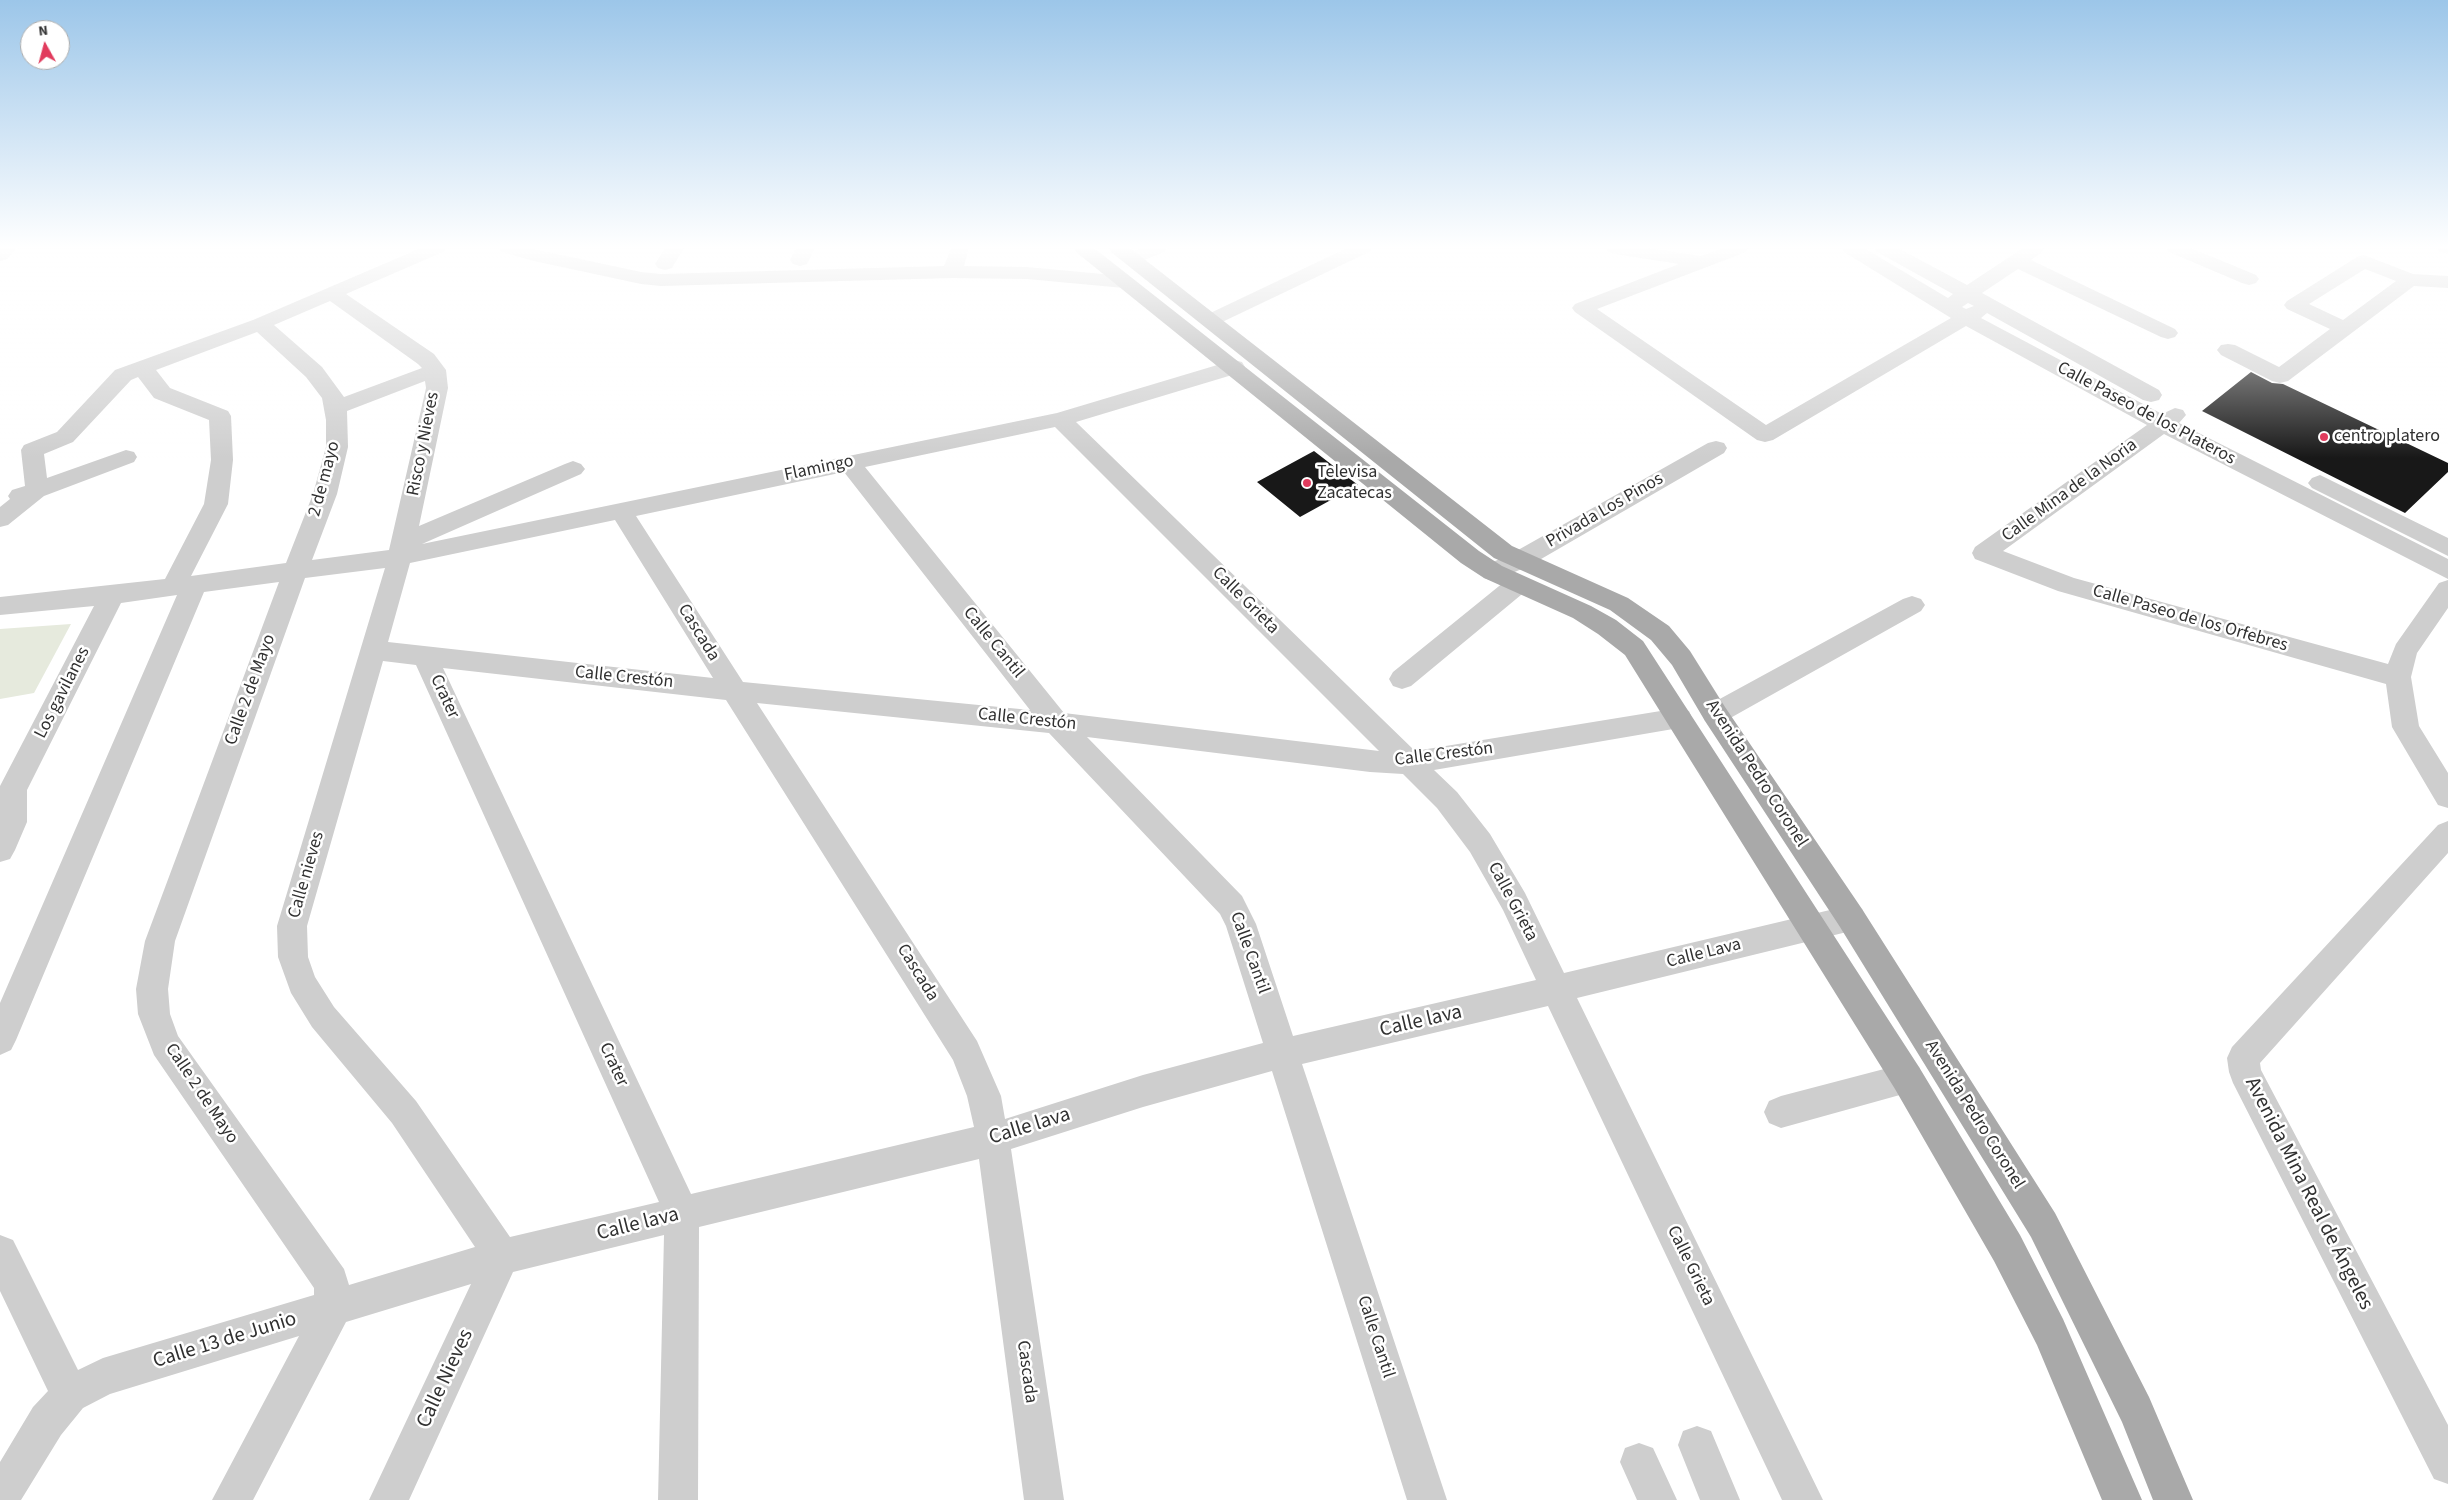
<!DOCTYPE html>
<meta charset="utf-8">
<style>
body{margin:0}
#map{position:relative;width:2448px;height:1500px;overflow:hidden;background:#fff;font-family:"Source Sans 3",sans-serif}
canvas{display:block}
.north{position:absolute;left:20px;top:20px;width:50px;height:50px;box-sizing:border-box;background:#fff;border:1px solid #adadad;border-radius:50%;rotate:353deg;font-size:14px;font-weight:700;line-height:20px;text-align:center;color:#313131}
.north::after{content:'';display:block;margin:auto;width:18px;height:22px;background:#e13b5d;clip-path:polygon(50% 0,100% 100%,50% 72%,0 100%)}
</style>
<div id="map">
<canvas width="2448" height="1500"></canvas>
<div class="north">N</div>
</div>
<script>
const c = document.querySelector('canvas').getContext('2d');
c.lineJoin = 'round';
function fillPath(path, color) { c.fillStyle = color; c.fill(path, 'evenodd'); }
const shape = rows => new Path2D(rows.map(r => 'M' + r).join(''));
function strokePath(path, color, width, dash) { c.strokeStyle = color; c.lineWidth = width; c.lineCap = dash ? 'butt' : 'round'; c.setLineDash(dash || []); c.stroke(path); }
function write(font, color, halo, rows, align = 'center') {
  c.font = font + ' "Source Sans 3",sans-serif'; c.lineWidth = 5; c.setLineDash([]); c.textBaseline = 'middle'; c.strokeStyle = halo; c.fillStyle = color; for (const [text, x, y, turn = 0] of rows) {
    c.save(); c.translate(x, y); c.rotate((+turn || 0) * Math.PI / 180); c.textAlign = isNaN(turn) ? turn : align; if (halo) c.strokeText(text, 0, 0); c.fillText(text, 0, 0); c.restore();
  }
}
const green = shape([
 [71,624,34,693,0,699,0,629]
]);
const building = shape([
 [2251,372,2272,383,2283,384,2448,463,2448,472,2405,513,2202,411],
 [1314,451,1358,485,1300,517,1257,482]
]);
const minor = shape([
 [0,248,17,248,7,259,0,261,0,248],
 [421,248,446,248,443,252,346,294,434,354,446,370,448,388,419,526,565,464,573,461,581,464,585,469,581,474,422,544,1057,413,1234,360,1242,362,1245,367,1242,372,1076,422,1415,751,1679,708,1689,711,1692,718,1689,725,1679,728,1434,770,1457,792,1490,834,1525,893,1564,973,1851,905,1862,909,1866,918,1862,927,1851,931,1577,998,1823,1500,1782,1500,1548,1006,1302,1064,1447,1500,1407,1500,1272,1071,1143,1107,1011,1149,1064,1500,1024,1500,979,1159,699,1227,698,1500,658,1500,664,1235,513,1272,409,1500,369,1500,471,1284,346,1322,253,1500,212,1500,299,1336,110,1394,83,1408,61,1435,21,1500,0,1500,0,1462,33,1407,48,1391,0,1291,0,1235,13,1240,78,1370,103,1358,314,1295,314,1288,154,1055,138,1014,136,989,145,941,279,582,204,592,16,1040,11,1050,0,1055,0,1003,177,595,121,603,27,790,27,822,15,850,10,859,0,862,0,786,94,606,0,615,0,597,165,579,204,504,211,460,209,420,154,398,138,377,131,380,73,442,44,454,47,478,126,450,134,452,137,457,134,462,44,496,8,525,0,527,0,507,10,499,8,496,12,490,25,486,21,450,24,445,57,432,115,370,253,320,421,248],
 [330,301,418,364,422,368,344,397,322,367,274,325,330,301],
 [257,332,306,377,322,398,326,420,326,447,313,494,286,563,191,576,228,504,233,460,231,416,228,411,170,388,156,370,257,332],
 [425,381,426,388,389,550,312,560,337,494,348,447,347,411,425,381],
 [1055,427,1379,751,1064,713,865,467,1055,427],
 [844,472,1030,710,743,682,636,516,844,472],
 [615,520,713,678,388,642,410,563,615,520],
 [385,568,277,926,278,957,291,993,312,1027,392,1123,475,1247,349,1285,344,1269,178,1036,170,1014,168,989,175,941,305,578,385,568],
 [383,661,416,665,659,1202,510,1237,416,1101,334,1007,315,977,308,957,307,926,383,661],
 [443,668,726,700,953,1060,967,1096,974,1127,691,1194,443,668],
 [757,703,1049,733,1220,914,1226,926,1263,1043,1143,1075,1005,1119,1001,1096,977,1041,757,703],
 [1087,737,1370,772,1403,774,1437,808,1470,852,1503,910,1536,980,1293,1036,1256,924,1242,896,1087,737],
 [499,248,529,248,641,272,661,274,944,266,951,248,969,248,964,266,1027,267,1124,276,1131,278,1134,282,1131,286,1124,288,1027,279,952,278,661,286,641,284,534,261,502,252,499,248],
 [665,248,684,248,672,268,665,270,658,268,655,264,665,248],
 [796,248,815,248,807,264,800,266,793,264,790,260,796,248],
 [1141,248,1167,248,1164,252,1139,262,1132,264,1125,262,1122,258,1125,254,1141,248],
 [1347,248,1372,248,1369,252,1218,324,1211,326,1204,324,1201,320,1204,316,1347,248],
 [1606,248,1648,248,1701,256,1723,248,1748,248,1746,252,1597,309,1766,425,1951,318,1844,252,1842,248,1864,248,1948,298,1953,294,1877,252,1874,248,1898,248,1967,285,2023,248,2044,248,2042,252,2031,260,2175,329,2178,333,2175,337,2168,339,2161,337,2018,269,1982,293,2159,390,2162,395,2159,400,2151,402,2143,400,1987,313,1981,318,2162,414,2175,408,2183,410,2186,415,2179,423,2448,559,2448,579,2164,434,2003,551,2074,578,2388,664,2396,644,2439,583,2448,580,2448,608,2417,653,2411,677,2419,726,2448,773,2448,808,2438,805,2392,727,2386,684,2058,591,1975,559,1972,553,1975,547,2147,425,1966,326,1773,440,1765,442,1757,440,1575,312,1572,308,1575,304,1679,264,1615,254,1608,252,1606,248],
 [1968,303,1974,306,1966,309,1962,307,1968,303],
 [2166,248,2191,248,2256,275,2259,279,2256,283,2249,285,2242,283,2169,252,2166,248],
 [2437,248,2448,248,2448,254,2440,252,2437,248],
 [2364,255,2413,274,2448,276,2448,288,2414,286,2288,381,2280,383,2272,381,2221,355,2217,350,2221,345,2228,344,2235,345,2279,367,2330,329,2287,309,2284,305,2287,301,2357,257,2364,255],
 [2365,269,2396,281,2343,320,2309,304,2365,269],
 [1716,441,1724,443,1727,448,1724,453,1529,566,1493,581,1484,578,1481,572,1484,566,1511,554,1708,443,1716,441],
 [2320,475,2448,538,2448,556,2312,488,2308,483,2312,478,2320,475],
 [1518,575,1527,578,1530,584,1527,590,1411,686,1402,689,1393,686,1389,679,1393,672,1509,578,1518,575],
 [1912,596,1921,599,1925,605,1921,611,1725,721,1715,724,1705,721,1702,714,1705,707,1903,599,1912,596],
 [2448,821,2448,853,2260,1063,2261,1070,2448,1425,2448,1484,2434,1479,2233,1083,2229,1072,2227,1058,2232,1047,2438,825,2448,821],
 [1907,1063,1919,1067,1923,1078,1919,1089,1907,1093,1781,1128,1769,1123,1764,1112,1769,1101,1781,1096,1907,1063],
 [1697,1426,1711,1431,1740,1500,1700,1500,1678,1445,1683,1431,1697,1426],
 [1639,1443,1653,1448,1677,1500,1637,1500,1620,1462,1625,1448,1639,1443]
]);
const major = shape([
 [1074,248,1094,248,1479,551,1502,566,1591,606,1616,620,1643,641,1919,1067,2020,1235,2063,1319,2142,1500,2102,1500,2037,1345,1994,1261,1895,1089,1625,655,1598,634,1573,618,1484,578,1461,563,1076,252,1074,248],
 [1109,248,1130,248,1512,546,1628,598,1669,626,1690,651,1725,707,1862,909,2055,1213,2149,1397,2193,1500,2153,1500,2122,1422,2031,1237,1840,927,1705,721,1672,665,1651,640,1610,610,1494,558,1111,252,1109,248]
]);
const markers = [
 [2324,437,5,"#e13b5d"],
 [1307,483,5,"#e13b5d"]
];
const streetNames = [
 ["Calle Paseo de los Plateros",2146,414,28],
 ["Risco y Nieves",424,444,-79],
 ["Flamingo",819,469,-12],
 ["2 de mayo",325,479,-75],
 ["Calle Mina de la Noria",2070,491,-36],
 ["Privada Los Pinos",1605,511,-30],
 ["Calle Grieta",1245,601,45],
 ["Calle Paseo de los Orfebres",2190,619,16],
 ["Cascada",698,633,58],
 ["Calle Cantil",993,643,51],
 ["Calle Crestón",624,678,6],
 ["Calle 2 de Mayo",251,690,-70],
 ["Los gavilanes",63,693,-63],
 ["Crater",444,697,65],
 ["Calle Crestón",1027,720,6],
 ["Calle Crestón",1444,755,-7],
 ["Avenida Pedro Coronel",1756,774,57],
 ["Calle nieves",307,875,-74],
 ["Calle Grieta",1512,902,62],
 ["Calle Cantil",1249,953,70],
 ["Calle Lava",1704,954,-14],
 ["Cascada",917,973,58],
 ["Crater",613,1065,65],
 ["Calle 2 de Mayo",201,1094,56],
 ["Avenida Pedro Coronel",1974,1115,58],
 ["Calle Grieta",1690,1266,64],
 ["Calle Cantil",1375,1337,72],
 ["Cascada",1026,1372,82]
];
const poiNames = [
 ["centro platero",2334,437],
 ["Televisa",1317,473],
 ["Zacatecas",1317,494]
];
const nearStreetnames = [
 ["Calle lava",1421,1022,-13],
 ["Calle lava",1030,1127,-17],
 ["Avenida Mina Real de Ángeles",2308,1194,63],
 ["Calle lava",638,1225,-14],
 ["Calle 13 de Junio",225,1341,-17],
 ["Calle Nieves",446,1379,-65]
];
fillPath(green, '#e6eadd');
fillPath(building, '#181818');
fillPath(minor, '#cecece');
fillPath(major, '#a9a9a9');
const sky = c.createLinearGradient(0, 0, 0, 458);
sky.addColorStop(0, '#9cc6e9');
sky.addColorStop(0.54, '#fff');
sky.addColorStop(1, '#ffffff00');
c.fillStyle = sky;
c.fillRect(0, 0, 2448, 458);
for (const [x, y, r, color] of markers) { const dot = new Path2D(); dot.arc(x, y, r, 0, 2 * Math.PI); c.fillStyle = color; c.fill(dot); strokePath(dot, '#fff', 2); }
write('18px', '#313131', '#fff', streetNames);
write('18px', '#313131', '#fff', poiNames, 'left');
write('21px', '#313131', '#fff', nearStreetnames);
</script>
